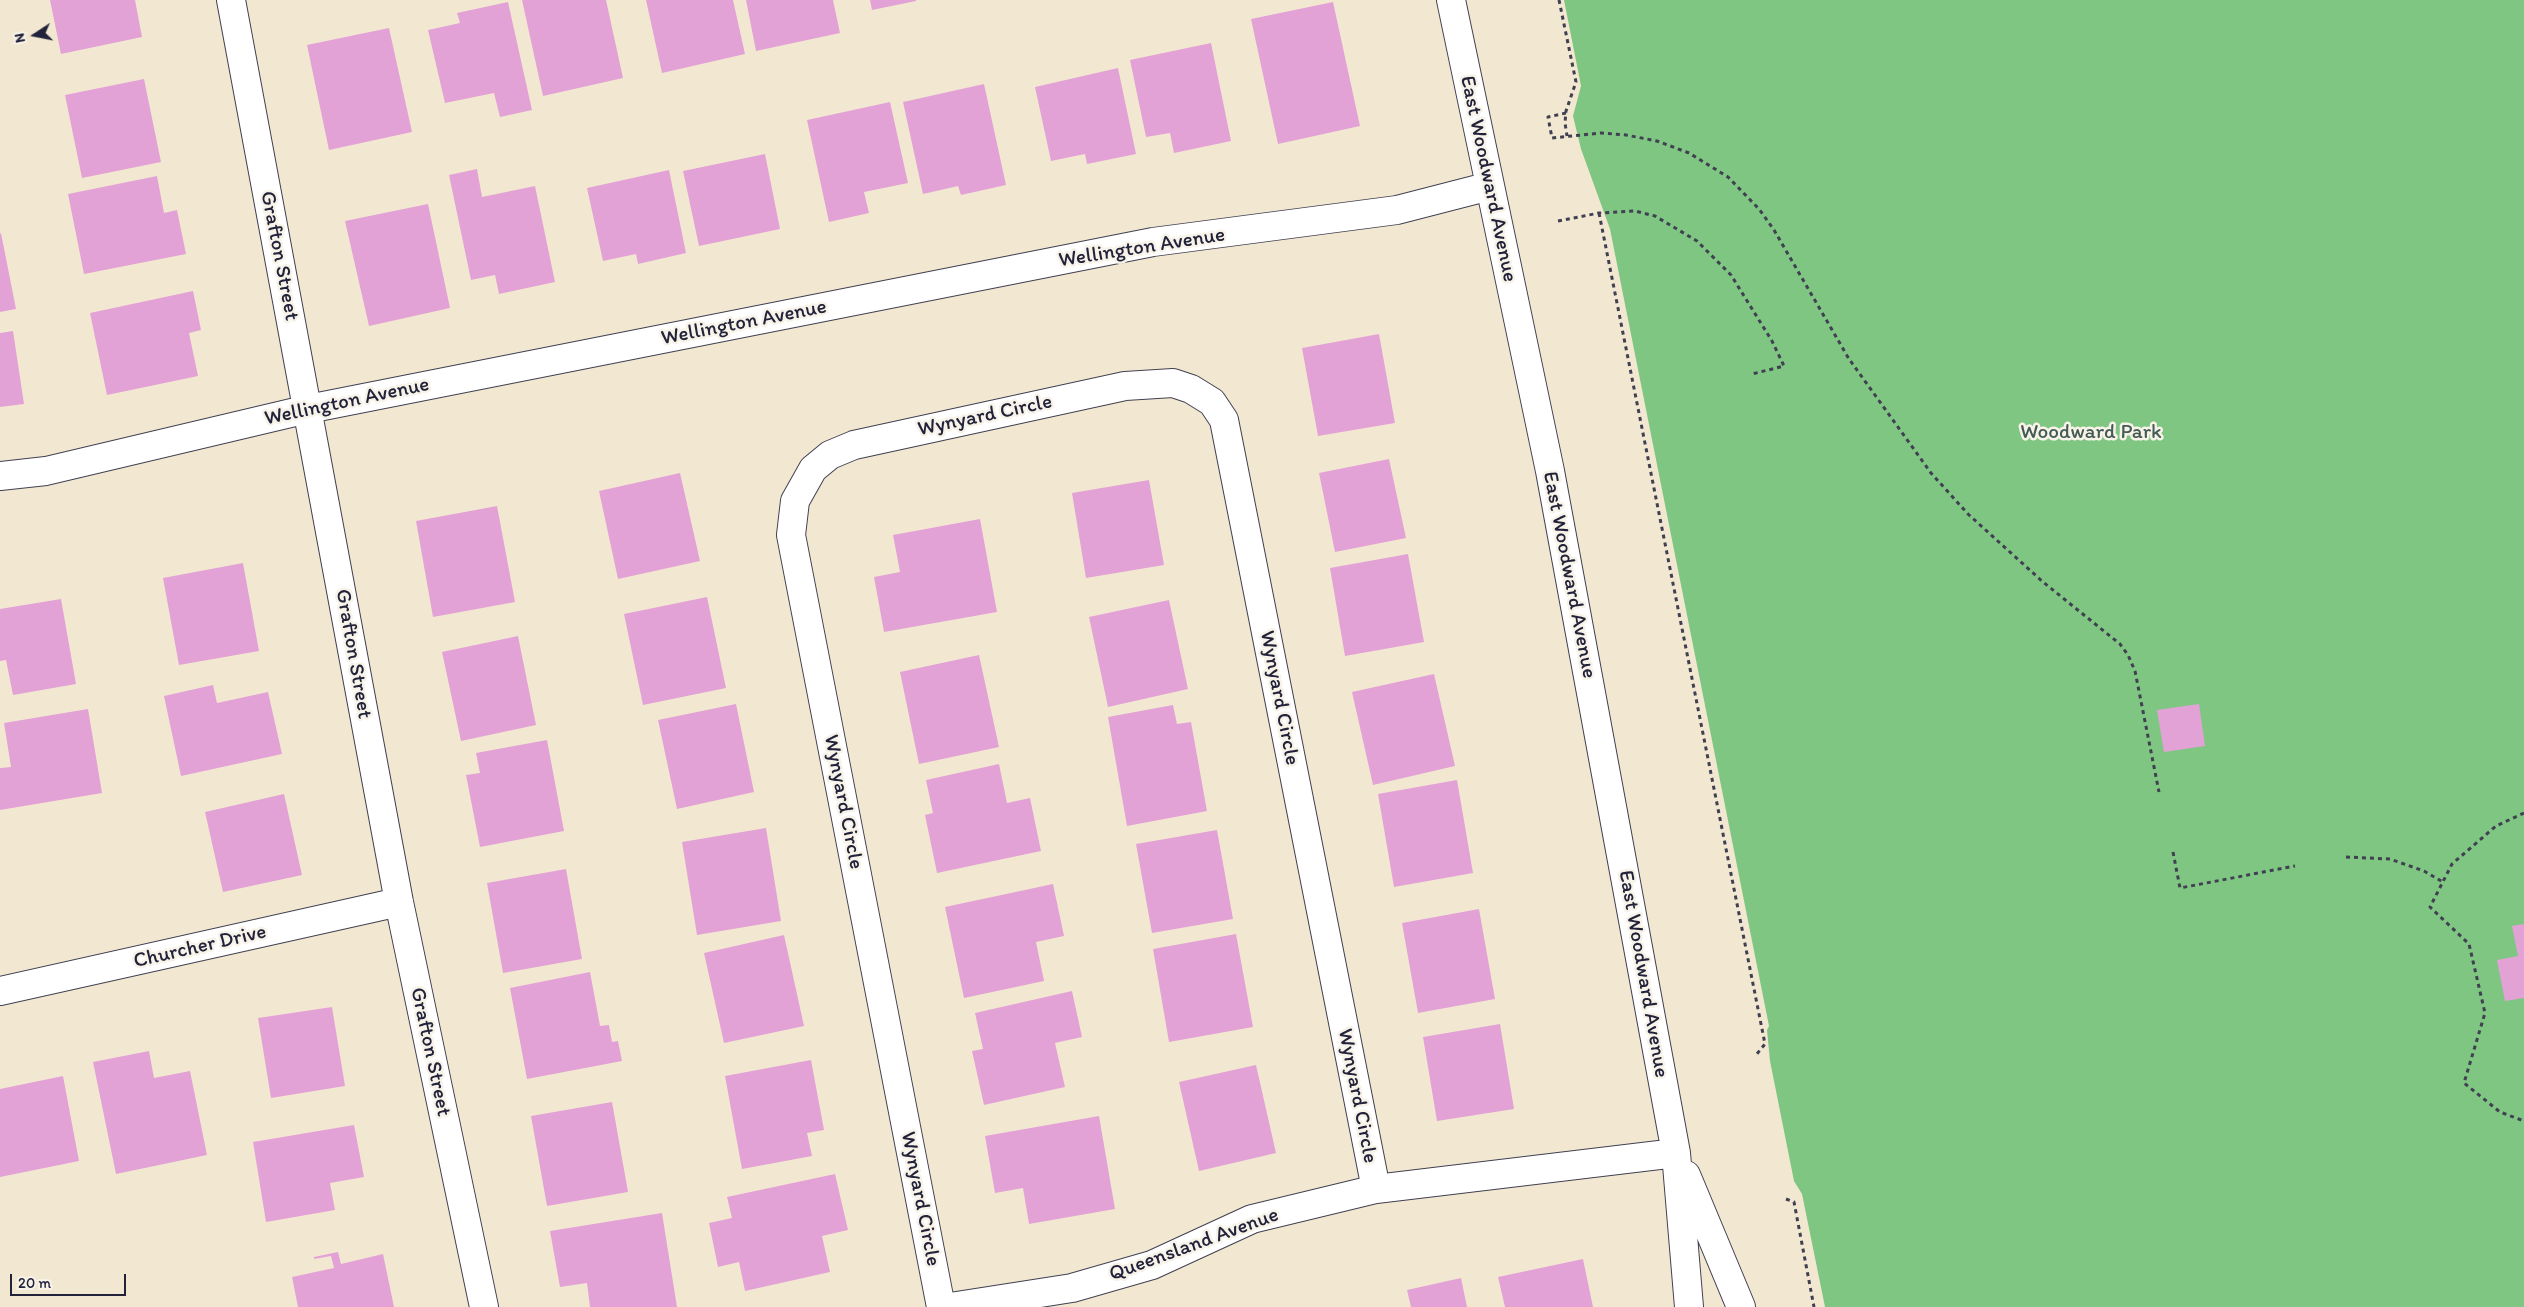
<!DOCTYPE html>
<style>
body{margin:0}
#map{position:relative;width:2524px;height:1307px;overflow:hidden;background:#f2e8d1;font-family:Itim,sans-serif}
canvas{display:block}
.north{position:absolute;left:10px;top:10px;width:50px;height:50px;-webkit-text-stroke:4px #f7f3e8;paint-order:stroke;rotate:259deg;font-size:14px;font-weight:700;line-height:20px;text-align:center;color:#22223b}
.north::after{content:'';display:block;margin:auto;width:18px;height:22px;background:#22223b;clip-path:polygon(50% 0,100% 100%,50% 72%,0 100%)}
.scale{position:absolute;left:10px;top:1274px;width:116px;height:22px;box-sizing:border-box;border:2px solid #22223b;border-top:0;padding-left:6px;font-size:15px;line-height:18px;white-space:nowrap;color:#22223b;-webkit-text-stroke:4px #f7f3e8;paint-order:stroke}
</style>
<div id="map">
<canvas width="2524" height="1307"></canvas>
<div class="north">N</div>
<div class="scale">20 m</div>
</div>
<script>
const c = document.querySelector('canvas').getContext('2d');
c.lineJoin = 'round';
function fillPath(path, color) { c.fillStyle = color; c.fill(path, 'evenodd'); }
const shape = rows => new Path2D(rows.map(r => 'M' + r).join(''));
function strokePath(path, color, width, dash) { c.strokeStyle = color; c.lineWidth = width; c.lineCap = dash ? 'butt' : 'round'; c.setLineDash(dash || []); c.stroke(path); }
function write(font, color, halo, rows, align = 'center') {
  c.font = font + ' Itim,sans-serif'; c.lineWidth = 5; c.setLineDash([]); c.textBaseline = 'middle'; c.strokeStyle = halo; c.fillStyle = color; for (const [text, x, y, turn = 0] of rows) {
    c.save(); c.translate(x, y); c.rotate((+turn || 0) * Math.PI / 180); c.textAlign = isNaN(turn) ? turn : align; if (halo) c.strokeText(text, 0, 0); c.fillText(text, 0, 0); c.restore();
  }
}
const green = shape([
 [1564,0,2524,0,2524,1307,1825,1307,1802,1194,1794,1181,1770,1061,1767,1030,1769,1026,1610,229,1581,149,1573,116,1581,86]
]);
const building = shape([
 [50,0,135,0,142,37,61,54],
 [522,0,606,0,623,78,543,96],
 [646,0,733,0,745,54,662,73],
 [746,0,833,0,840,33,756,51],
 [870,0,916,0,916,1,872,10],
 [508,2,532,110,500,117,494,93,445,103,428,30,460,23,457,13],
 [1333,2,1360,126,1278,144,1251,19],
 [389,28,412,132,329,150,307,45],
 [1211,43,1231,141,1174,153,1170,133,1146,137,1130,60],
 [1118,68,1136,154,1087,164,1085,154,1051,161,1035,87],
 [144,79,161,162,82,178,65,95],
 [984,84,1006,185,961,195,958,186,923,194,903,102],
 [890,102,908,183,864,192,869,213,829,222,807,120],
 [765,154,780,229,699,246,683,171],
 [477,169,482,197,535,186,555,282,499,294,495,275,471,280,449,175],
 [669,170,686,253,638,264,636,254,603,261,587,188],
 [157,176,164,213,177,210,186,254,84,274,68,194],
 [428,204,450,308,369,326,345,221],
 [1,233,16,309,0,312,0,234],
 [193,291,201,330,189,333,198,376,107,395,90,313],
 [13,331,24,404,0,407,0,333],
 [1379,334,1395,423,1318,436,1302,348],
 [1389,459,1406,538,1335,552,1319,473],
 [680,473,700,561,618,579,599,491],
 [1149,480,1164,565,1086,578,1072,493],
 [497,506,515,602,433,617,416,521],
 [980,519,997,612,884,632,874,577,900,572,893,535],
 [1408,554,1424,642,1345,656,1330,568],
 [243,563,259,651,179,665,163,578],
 [707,597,726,688,643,705,624,614],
 [61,599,76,684,13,695,6,660,0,661,0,609],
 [1169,600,1188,689,1108,707,1089,617],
 [518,636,536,725,461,741,442,652],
 [979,655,999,747,919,764,900,672],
 [1434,674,1455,766,1373,785,1352,692],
 [213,685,217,703,268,692,282,754,181,776,164,696],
 [736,704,754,792,677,809,658,720],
 [2199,704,2205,746,2164,752,2157,710],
 [1173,705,1177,724,1191,722,1207,811,1127,826,1108,717],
 [88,709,102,793,0,810,0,768,11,767,4,723],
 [547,740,564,831,480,847,466,775,480,773,476,753],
 [999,764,1007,803,1030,798,1041,851,937,873,925,815,933,813,926,780],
 [1457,780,1473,873,1394,887,1378,794],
 [284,794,302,875,223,892,205,812],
 [766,828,781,921,697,935,682,842],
 [1217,830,1233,919,1152,933,1136,844],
 [566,869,582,959,503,973,487,883],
 [1053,884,1064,936,1036,942,1044,981,964,998,945,907],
 [1479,909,1495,999,1418,1013,1402,923],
 [2524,924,2524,998,2505,1001,2497,960,2518,956,2512,926],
 [1236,934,1253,1027,1169,1042,1153,949],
 [784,935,804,1026,724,1043,704,953],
 [590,972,600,1026,609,1025,612,1042,618,1041,622,1061,527,1079,510,988],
 [1072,991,1082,1037,1055,1043,1065,1087,984,1105,972,1051,983,1049,975,1013],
 [332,1007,345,1086,271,1098,258,1018],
 [1500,1024,1514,1109,1437,1121,1423,1037],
 [149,1051,154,1078,190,1071,207,1155,116,1174,93,1062],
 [811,1060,824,1130,807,1133,812,1156,742,1169,725,1076],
 [1256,1065,1276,1153,1199,1171,1179,1082],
 [63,1076,79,1161,0,1177,0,1089],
 [612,1102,628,1192,547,1206,531,1116],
 [1099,1116,1115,1209,1029,1224,1023,1188,995,1193,985,1136],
 [354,1125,364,1177,330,1183,335,1210,266,1222,253,1142],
 [835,1174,848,1230,822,1236,830,1272,745,1291,739,1262,718,1267,709,1223,732,1218,727,1197],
 [662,1213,677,1307,590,1307,587,1283,560,1287,550,1231],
 [338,1252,341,1264,383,1254,394,1307,298,1307,292,1277,334,1268,331,1256,314,1259,314,1257],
 [1583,1259,1593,1307,1505,1307,1498,1277],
 [1461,1278,1467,1307,1411,1307,1407,1290]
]);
const path = shape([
 [1559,0,1576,82,1566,111,1565,123,1567,136],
 [1566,113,1548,117,1552,138,1601,133,1626,135,1657,141,1689,153,1728,177,1759,209,1774,230,1849,359,1931,473,1968,514,2043,582,2120,644,2128,655,2135,671,2159,792],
 [1599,213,1765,1044,1756,1055],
 [1558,221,1599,213,1635,211,1655,216,1697,241,1731,275,1772,341,1784,366,1752,374],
 [2524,813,2496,826,2452,864,2430,907,2469,944,2485,1013,2464,1083,2500,1112,2524,1121],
 [2173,852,2180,888,2295,866],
 [2346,857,2390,859,2424,871,2443,882],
 [1786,1199,1794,1202,1814,1307]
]);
const minor = shape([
 [231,0,399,902,484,1307],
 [1451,0,1550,471,1676,1153,1689,1307],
 [0,476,46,471,308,409,1153,242,1397,210,1490,186],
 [0,991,399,902],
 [1686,1175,1741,1307],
 [941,1307,791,535,795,501,813,469,830,455,854,445,1125,386,1173,383,1191,389,1212,402,1224,420,1376,1189],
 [950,1307,1072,1288,1152,1265,1252,1219,1376,1189,1676,1153]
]);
const streetNames = [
 ["East Woodward Avenue",1488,179,78],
 ["Wellington Avenue",1142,248,-9],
 ["Grafton Street",279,256,79],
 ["Wellington Avenue",744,323,-11],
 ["Wellington Avenue",347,402,-12],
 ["Wynyard Circle",985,416,-12],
 ["East Woodward Avenue",1569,575,79],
 ["Grafton Street",353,654,80],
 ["Wynyard Circle",1279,698,79],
 ["Wynyard Circle",843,802,79],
 ["Churcher Drive",200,947,-13],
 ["East Woodward Avenue",1643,974,80],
 ["Grafton Street",430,1052,78],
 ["Wynyard Circle",1357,1096,79],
 ["Wynyard Circle",920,1199,79],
 ["Queensland Avenue",1194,1245,-20]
];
const parkNames = [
 ["Woodward Park",2091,433]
];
fillPath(green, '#7fc682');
fillPath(building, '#e3a2d6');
strokePath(minor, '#414052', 30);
strokePath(path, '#414052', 3, [4, 4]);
strokePath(minor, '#fff', 28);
write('21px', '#22223b', '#f7f3e8', streetNames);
write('21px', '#435b54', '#f7f3e8', parkNames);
</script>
